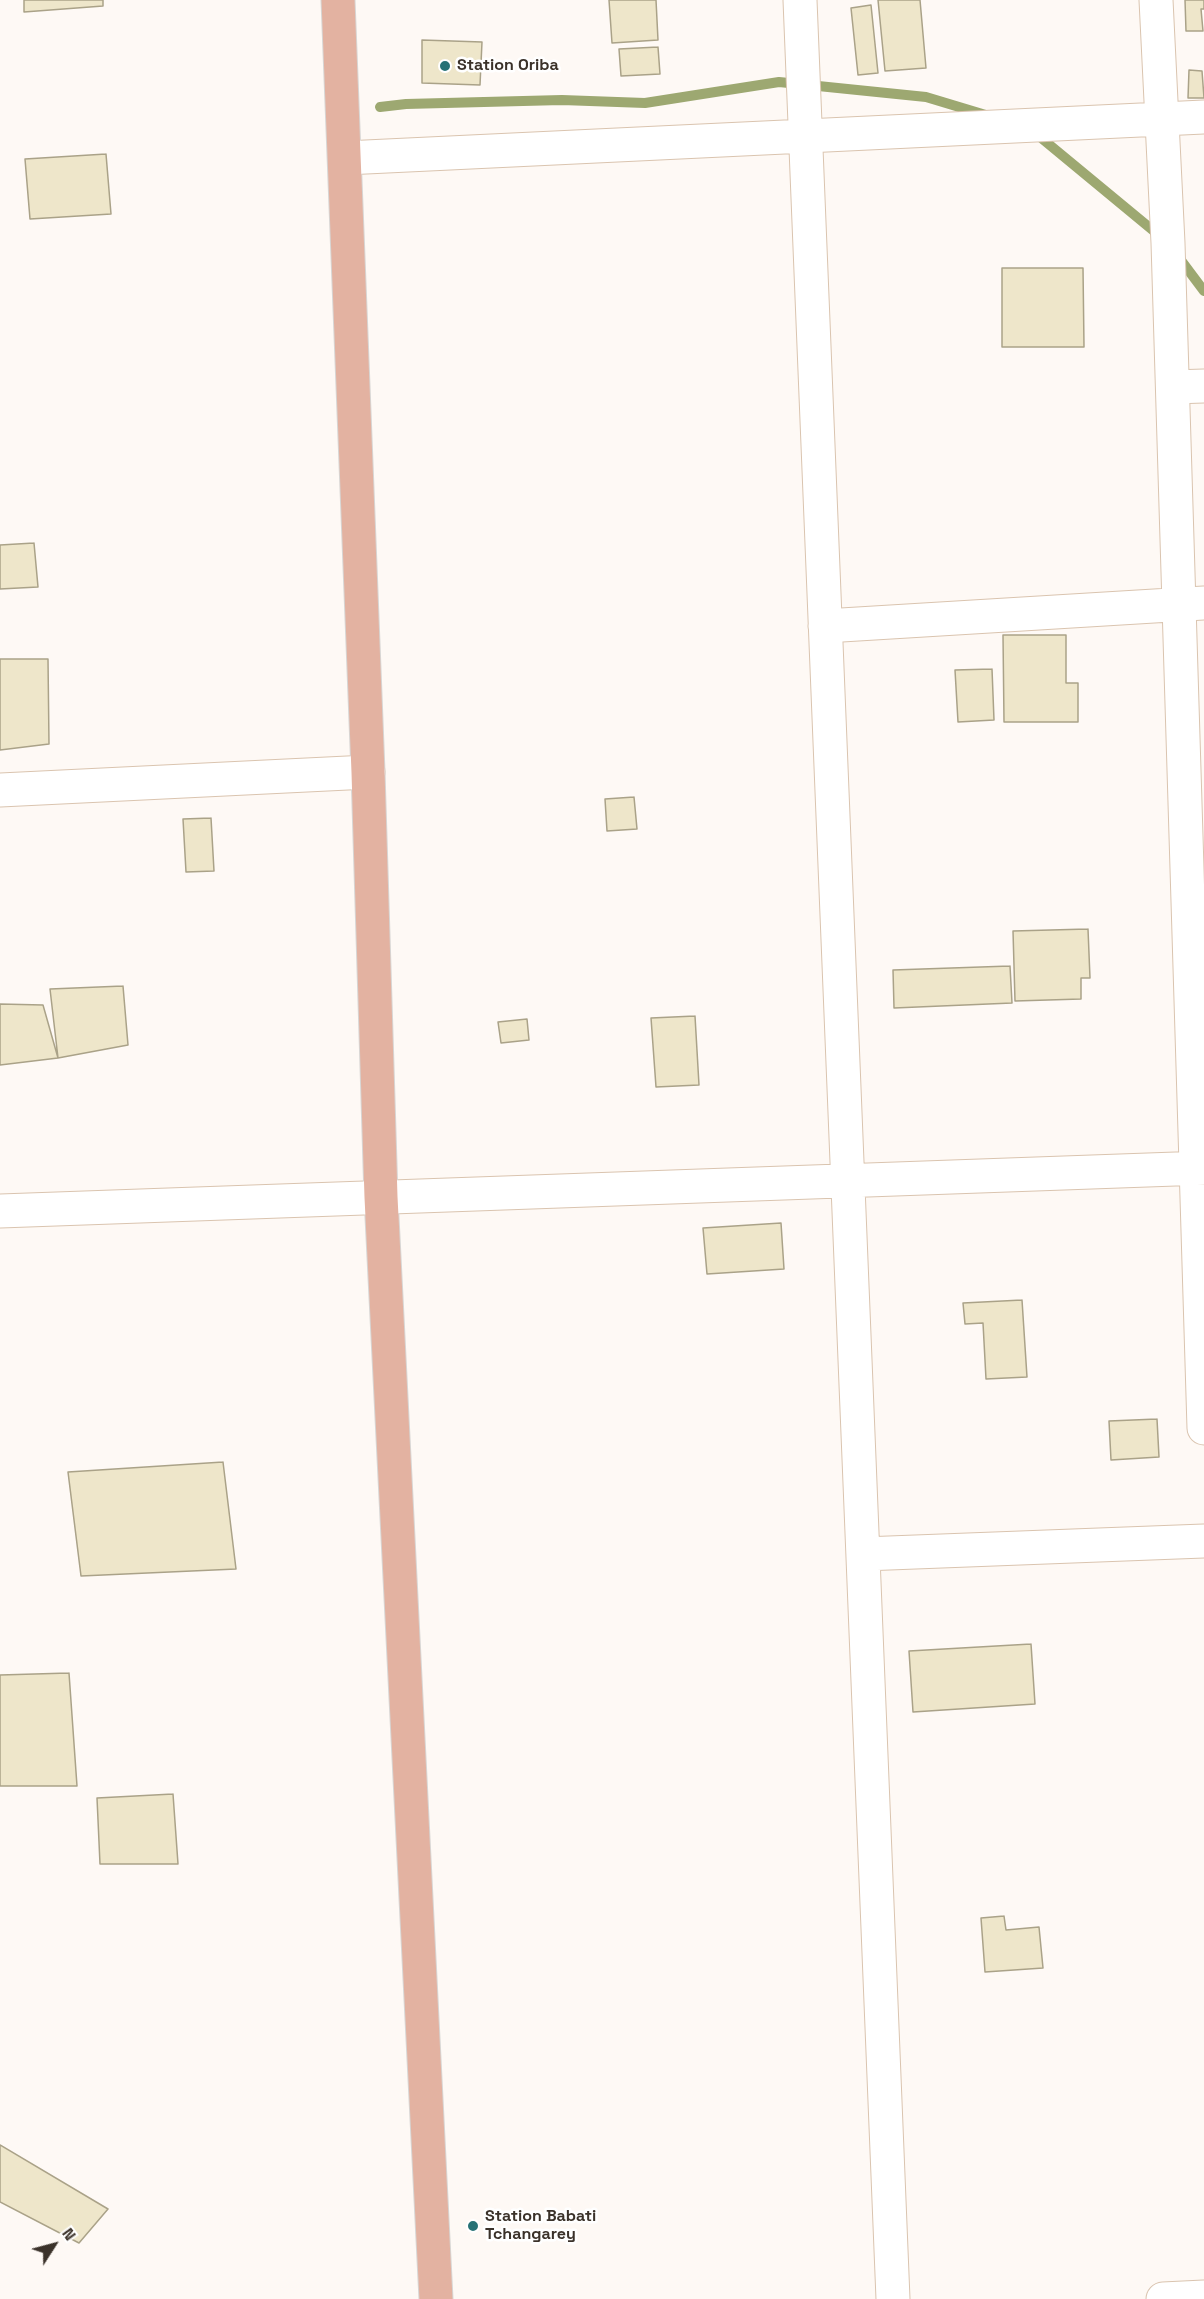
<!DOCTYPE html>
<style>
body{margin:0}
#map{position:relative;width:1204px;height:2299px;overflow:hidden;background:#fef9f5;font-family:"Space Grotesk",sans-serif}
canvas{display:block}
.north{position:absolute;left:24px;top:2215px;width:60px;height:60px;-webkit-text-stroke:4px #fff;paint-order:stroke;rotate:54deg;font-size:16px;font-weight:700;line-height:24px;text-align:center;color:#3b322a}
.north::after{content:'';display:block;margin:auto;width:21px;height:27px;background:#3b322a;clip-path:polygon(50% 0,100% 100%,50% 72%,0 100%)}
</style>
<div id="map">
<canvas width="1204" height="2299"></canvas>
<div class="north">N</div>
</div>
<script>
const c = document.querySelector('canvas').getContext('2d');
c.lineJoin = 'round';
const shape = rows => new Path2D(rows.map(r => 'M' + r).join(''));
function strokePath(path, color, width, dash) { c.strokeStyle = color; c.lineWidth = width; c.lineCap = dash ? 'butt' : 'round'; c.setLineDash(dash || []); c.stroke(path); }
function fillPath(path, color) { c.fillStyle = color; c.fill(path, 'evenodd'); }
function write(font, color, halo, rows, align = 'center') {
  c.font = font + ' "Space Grotesk",sans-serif'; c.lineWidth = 5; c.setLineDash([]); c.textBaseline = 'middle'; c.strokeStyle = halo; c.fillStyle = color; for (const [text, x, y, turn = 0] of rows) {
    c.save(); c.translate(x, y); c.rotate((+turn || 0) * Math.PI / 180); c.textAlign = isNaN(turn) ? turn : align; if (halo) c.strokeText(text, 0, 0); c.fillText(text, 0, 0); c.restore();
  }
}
const stream = shape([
 [380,107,406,104,562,100,645,103,779,82,926,97,989,116],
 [1034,132,1161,237],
 [1177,255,1204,291]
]);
const building = shape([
 [24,0,103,0,103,6,24,12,24,0],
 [609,0,656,0,658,40,612,43,609,0],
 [878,0,920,0,926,68,885,71,878,0],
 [1185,0,1204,0,1204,9,1201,9,1203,31,1186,31,1185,0],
 [871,5,878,73,858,75,851,8,871,5],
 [422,40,482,42,480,85,422,83,422,40],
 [658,47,660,74,621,76,619,49,658,47],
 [1189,70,1202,71,1204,98,1188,98,1189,70],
 [106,154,111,214,30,219,25,159,106,154],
 [1002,268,1083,268,1084,347,1002,347,1002,268],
 [34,543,38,587,0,589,0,545,34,543],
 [1003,635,1066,635,1066,683,1078,683,1078,722,1004,722,1003,635],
 [0,659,48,659,49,744,0,750,0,659],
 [992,669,994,720,958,722,955,670,992,669],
 [634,797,637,829,607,831,605,799,634,797],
 [211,818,214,871,186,872,183,819,211,818],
 [1088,929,1090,978,1081,978,1081,999,1015,1001,1013,931,1088,929],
 [1010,966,1012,1003,894,1008,893,970,1010,966],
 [123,986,128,1045,58,1058,50,989,123,986],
 [0,1004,43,1005,58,1058,0,1065,0,1004],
 [695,1016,699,1085,656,1087,651,1018,695,1016],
 [527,1019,529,1040,501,1043,498,1022,527,1019],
 [781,1223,784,1269,707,1274,703,1228,781,1223],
 [1022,1300,1027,1377,986,1379,983,1323,965,1324,963,1303,1022,1300],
 [1157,1419,1159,1457,1111,1460,1109,1421,1157,1419],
 [223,1462,236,1569,81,1576,68,1472,223,1462],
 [1031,1644,1035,1704,913,1712,909,1651,1031,1644],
 [69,1673,77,1786,0,1786,0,1675,69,1673],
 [173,1794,178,1864,100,1864,97,1798,173,1794],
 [1004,1916,1006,1930,1039,1927,1043,1968,985,1972,981,1918,1004,1916],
 [0,2145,108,2209,79,2243,0,2202,0,2145]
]);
const minor = shape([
 [800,0,893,2299],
 [1156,0,1168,243,1204,1428],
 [345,158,1204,117],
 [1173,387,1204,386],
 [825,626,1204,603],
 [0,790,368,772],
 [0,1211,1204,1168],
 [863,1554,1204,1541],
 [1163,2299,1204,2297]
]);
const major = shape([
 [338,0,368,772,381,1197,436,2299]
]);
const markers = [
 [445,66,6,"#277276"],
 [473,2226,6,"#277276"]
];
const poiNames = [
 ["Station Oriba",457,66],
 ["Station Babati",485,2217],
 ["Tchangarey",485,2235]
];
strokePath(stream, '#9da871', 10);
fillPath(building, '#eee6ca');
strokePath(building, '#aaa288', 1.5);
strokePath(minor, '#dac4af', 35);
strokePath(major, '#d8d6d4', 35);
strokePath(minor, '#fff', 33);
strokePath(major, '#e3b2a1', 33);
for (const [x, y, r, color] of markers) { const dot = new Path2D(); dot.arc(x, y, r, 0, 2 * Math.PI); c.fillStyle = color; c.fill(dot); strokePath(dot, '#fff', 2); }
write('bold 16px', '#3b322a', '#fff', poiNames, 'left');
</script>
